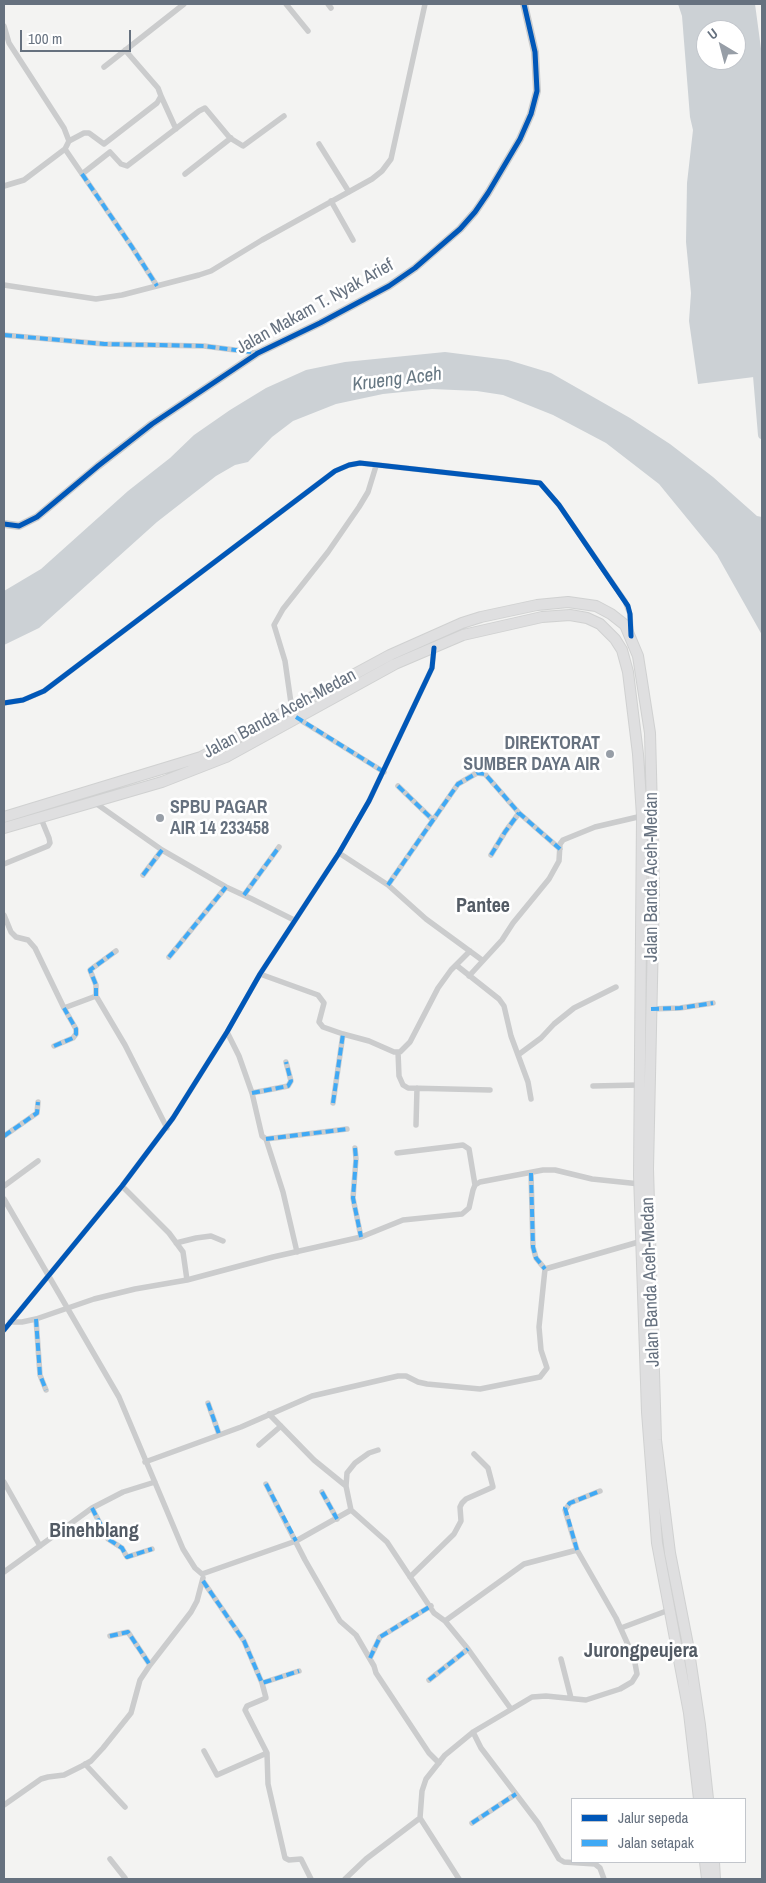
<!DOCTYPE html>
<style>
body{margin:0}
#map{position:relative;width:766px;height:1883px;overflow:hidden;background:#f3f3f2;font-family:"Archivo Narrow",sans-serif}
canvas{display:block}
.frame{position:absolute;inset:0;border:5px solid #66717f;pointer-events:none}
.legend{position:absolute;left:571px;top:1798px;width:175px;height:65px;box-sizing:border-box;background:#fff;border:1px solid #c2c6cc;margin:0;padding:6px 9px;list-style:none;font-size:15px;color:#66717f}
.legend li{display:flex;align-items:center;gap:10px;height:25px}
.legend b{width:25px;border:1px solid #c2c6cc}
.north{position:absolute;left:696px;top:20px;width:50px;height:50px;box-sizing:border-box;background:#fff;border:1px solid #c2c6cc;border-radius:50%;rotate:323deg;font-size:14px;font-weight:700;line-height:20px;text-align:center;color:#66717f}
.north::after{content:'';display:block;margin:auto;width:18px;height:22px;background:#979ea7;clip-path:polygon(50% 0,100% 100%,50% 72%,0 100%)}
.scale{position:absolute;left:20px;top:30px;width:111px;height:22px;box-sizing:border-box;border:2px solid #66717f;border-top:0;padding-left:6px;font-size:15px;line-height:18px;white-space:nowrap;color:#66717f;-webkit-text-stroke:4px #fff;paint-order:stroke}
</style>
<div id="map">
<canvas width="766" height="1883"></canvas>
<div class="frame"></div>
<ul class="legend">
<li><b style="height:6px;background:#0057b8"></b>Jalur sepeda</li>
<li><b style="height:6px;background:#3fa9f5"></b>Jalan setapak</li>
</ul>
<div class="north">U</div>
<div class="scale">100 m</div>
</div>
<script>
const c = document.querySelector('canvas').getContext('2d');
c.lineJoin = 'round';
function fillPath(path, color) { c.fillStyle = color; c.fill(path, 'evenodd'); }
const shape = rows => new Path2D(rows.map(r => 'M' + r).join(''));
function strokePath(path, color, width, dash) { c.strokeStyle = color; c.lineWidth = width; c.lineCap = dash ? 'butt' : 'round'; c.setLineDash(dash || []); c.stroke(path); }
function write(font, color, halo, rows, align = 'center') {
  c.font = font + ' "Archivo Narrow",sans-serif'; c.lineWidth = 5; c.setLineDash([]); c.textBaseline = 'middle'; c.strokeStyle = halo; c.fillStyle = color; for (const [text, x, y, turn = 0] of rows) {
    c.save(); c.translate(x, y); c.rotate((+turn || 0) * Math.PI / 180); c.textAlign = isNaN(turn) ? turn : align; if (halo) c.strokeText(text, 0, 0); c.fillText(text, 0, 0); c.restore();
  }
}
const water = shape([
 [678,4,755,4,762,56,762,376,698,384,689,321,691,293,686,242,687,183,693,130,690,117,682,16],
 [706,30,736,30,736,60,706,60],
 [445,352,508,360,551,373,630,418,670,444,713,477,757,516,762,517,762,635,717,555,659,484,606,443,553,415,503,395,477,391,432,389,383,394,336,404,293,421,272,437,248,462,235,465,216,476,157,522,39,628,4,645,4,591,41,569,128,491,170,458,194,435,230,410,266,388,306,370,345,362]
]);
const canal = shape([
 [757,376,762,435]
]);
const minor = shape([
 [286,4,308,31],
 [328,4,331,8],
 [4,26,9,43,64,128,69,141,65,149,24,180,4,186],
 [104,67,184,4],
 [161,96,176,129],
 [69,141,84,133,89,133,104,144,157,103,161,96,158,88,125,50],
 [319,144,349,192],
 [65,149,132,247,157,286],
 [82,174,110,152,121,164,127,166,199,111,205,108,230,138,243,146,284,116],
 [185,174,231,138],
 [331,201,353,240],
 [4,285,96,299,122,295,199,275,211,271,262,240,372,179,382,171,391,159,425,4],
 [4,335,104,344,204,346,258,353],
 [4,703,23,700,44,691,335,471,349,465,360,463,540,483,559,505,625,601,630,614,631,631],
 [292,710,285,661,274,625,283,609,328,552,359,507,368,492,376,466],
 [297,718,384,772],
 [398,786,433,820],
 [94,802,162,850,226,887,252,899,294,920],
 [339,853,388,885,426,919,482,960],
 [491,855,505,832,519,813],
 [4,864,48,846,50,843,49,838,40,816],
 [143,875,162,850],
 [388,885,458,784,477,773,485,774,519,813,560,849],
 [244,895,279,847],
 [4,915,11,932,16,937,28,940,35,948,64,1008,96,996,125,1045,167,1128],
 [169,957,226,887],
 [456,965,499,999,504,1006,511,1036,528,1082,531,1099],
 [260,974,318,995,324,1003,319,1022,323,1027,343,1034,369,1041,394,1052,400,1052,410,1042,438,988,451,970,470,951],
 [469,976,502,940,513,923,549,879,559,861,560,844,563,840,595,827,642,816],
 [96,996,96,985,90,970,116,951],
 [651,1009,680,1008,713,1003],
 [227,1032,239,1056,252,1093,262,1136,266,1139,283,1192,297,1252],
 [54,1046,73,1038,76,1034,76,1029,64,1008],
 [398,1052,399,1076,403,1085,408,1088,490,1090],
 [518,1055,541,1038,554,1024,574,1008,616,987],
 [593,1086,639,1085],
 [252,1093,288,1086,291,1081,286,1062],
 [333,1103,343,1034],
 [416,1125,417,1088],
 [4,1136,37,1113,38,1102],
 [266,1139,347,1129],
 [355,1148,356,1159,353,1198,361,1237],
 [397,1153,463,1145,469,1149,475,1185],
 [531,1173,533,1247,536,1258,545,1269],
 [4,1186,38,1161],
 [122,1186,169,1233,183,1252,187,1280],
 [4,1199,119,1397,183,1549,195,1568,202,1574,296,1541,351,1510,346,1486,347,1473,355,1463,369,1453,378,1450],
 [176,1243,196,1238,211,1236,223,1241],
 [545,1269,642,1241],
 [36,1319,40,1375,46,1390],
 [10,1322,22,1322,36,1319,94,1299,135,1289,187,1280,273,1257,361,1237,403,1220,462,1214,469,1208,473,1190,475,1185,480,1182,543,1170,555,1170,592,1179,640,1184],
 [4,1330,122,1186,173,1118,227,1032,260,974,339,853,369,801,432,668,434,648],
 [208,1403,219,1434],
 [269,1414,314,1460,346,1486],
 [259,1445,281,1426],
 [145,1462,241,1427,312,1396,398,1376,406,1376,418,1382,427,1384,480,1389,540,1377,547,1368,541,1350,539,1327,545,1269],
 [4,1482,40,1546],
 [266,1484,305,1560,340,1621,356,1635,374,1666,376,1673,429,1753,439,1763],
 [600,1491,570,1503,565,1510,577,1550,616,1618,634,1658],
 [322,1492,337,1519],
 [92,1508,108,1539,122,1548,127,1557,152,1549],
 [351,1510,387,1542,434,1613,445,1621,524,1564,577,1550],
 [4,1572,92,1508,123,1492,155,1482],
 [410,1577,454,1534,461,1521,460,1507,462,1503,466,1499,493,1487,488,1468,474,1454],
 [203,1581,244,1641,262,1683,266,1698,247,1706,245,1710,267,1753,268,1784,285,1858,289,1860,301,1859,311,1879],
 [445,1621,468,1649,511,1709],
 [621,1628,669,1610],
 [110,1636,128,1632,150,1665],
 [370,1658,380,1637,431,1606],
 [561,1659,571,1698],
 [429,1680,468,1649],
 [262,1683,299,1671],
 [473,1732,481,1748,538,1823,559,1859,564,1862,595,1864,600,1868,604,1879],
 [204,1751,217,1775,267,1753],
 [85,1764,125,1807],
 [4,1805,41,1779,48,1777,64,1775,82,1766,91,1761,103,1748,131,1713,140,1680,150,1665,191,1612,197,1601,203,1578],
 [420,1818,459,1879],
 [472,1823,516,1794],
 [110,1859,125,1878],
 [345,1879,366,1859,420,1818,422,1791,426,1779,445,1755,473,1732,532,1697,546,1696,586,1700,620,1689,632,1682,637,1674,634,1658,677,1644]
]);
const tertiary = shape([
 [4,524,19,526,37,517,98,466,152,424,258,353,320,323,389,286,415,268,460,229,475,212,488,193,520,139,531,114,537,91,535,52,524,4]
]);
const trunk = shape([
 [4,817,201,757,390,655,462,623,481,617,537,605,568,602,596,606,611,614,625,625,638,656,650,733,654,889,648,1169,656,1440,670,1553,688,1645,700,1725,708,1799],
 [4,828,162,782,226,757,395,664,463,635,542,617,570,615,587,618,600,624,615,639,622,650,628,672,638,754,642,816,639,1175,647,1412,657,1543,689,1713,699,1799],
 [705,1862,707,1879],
 [714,1862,715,1879]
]);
const quiet = shape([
 [82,174,132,247,157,286],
 [4,335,104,344,204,346,258,353],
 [296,717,384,772],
 [398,786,433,820],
 [491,855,505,832,519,813],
 [143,875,162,850],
 [388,885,458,784,477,773,485,774,519,813,560,849],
 [244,895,279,847],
 [169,957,226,887],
 [96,996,96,985,90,970,116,951],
 [651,1009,680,1008,713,1003],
 [54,1046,73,1038,76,1034,76,1029,64,1008],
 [252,1093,288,1086,291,1081,286,1062],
 [333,1103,343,1034],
 [4,1136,37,1113,38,1102],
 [266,1139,347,1129],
 [355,1148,356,1159,353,1198,361,1237],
 [531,1173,533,1247,536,1258,545,1269],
 [36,1319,40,1375,46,1390],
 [208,1403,219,1434],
 [266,1484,296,1541],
 [322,1492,337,1519],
 [92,1508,108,1539,122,1548,127,1557,152,1549],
 [577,1550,565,1508,570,1503,600,1491],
 [203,1581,244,1641,262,1683,299,1671],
 [110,1636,128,1632,150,1665],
 [370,1658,380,1637,431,1606],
 [429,1680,468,1649],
 [472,1823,516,1794]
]);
const cycleway = shape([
 [4,524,19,526,37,517,98,466,152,424,258,353,320,323,389,286,415,268,460,229,475,212,488,193,520,139,531,114,537,91,535,52,524,4],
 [4,703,23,700,44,691,335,471,349,465,360,463,540,483,559,505,628,606,630,614,631,636],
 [4,1330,122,1186,173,1118,227,1032,260,974,339,853,369,801,432,668,434,648]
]);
const markers = [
 [610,754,5,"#979ea7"],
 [160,818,5,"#979ea7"]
];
const streetNames = [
 ["Jalan Makam T. Nyak Arief",315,307,-29],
 ["Jalan Banda Aceh-Medan",280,714,-28],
 ["Jalan Banda Aceh-Medan",652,877,-90],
 ["Jalan Banda Aceh-Medan",651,1282,-92]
];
const poiNames = [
 ["DIREKTORAT",600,744],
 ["SUMBER DAYA AIR",600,765],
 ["SPBU PAGAR",170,808,"left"],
 ["AIR 14 233458",170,829,"left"]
];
const waterNames = [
 ["Krueng Aceh",397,380,-7]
];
const quarterNames = [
 ["Pantee",483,907],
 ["Binehblang",94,1532],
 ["Jurongpeujera",641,1652]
];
fillPath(water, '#ccd1d5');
strokePath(canal, '#ccd1d5', 8);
strokePath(trunk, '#d0d1d1', 12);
strokePath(minor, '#cbcccd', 5.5);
strokePath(tertiary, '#cbcccd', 8);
strokePath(trunk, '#dfdfe0', 10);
strokePath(quiet, '#3fa9f5', 4, [8, 4]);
strokePath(cycleway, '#0057b8', 5);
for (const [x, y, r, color] of markers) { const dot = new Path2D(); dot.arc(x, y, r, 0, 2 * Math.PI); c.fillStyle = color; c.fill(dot); strokePath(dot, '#fff', 2); }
write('18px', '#66717f', '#fff', streetNames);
write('bold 18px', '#66717f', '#fff', poiNames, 'right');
write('italic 19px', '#677883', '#fff', waterNames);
write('bold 20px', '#535b65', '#fff', quarterNames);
</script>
